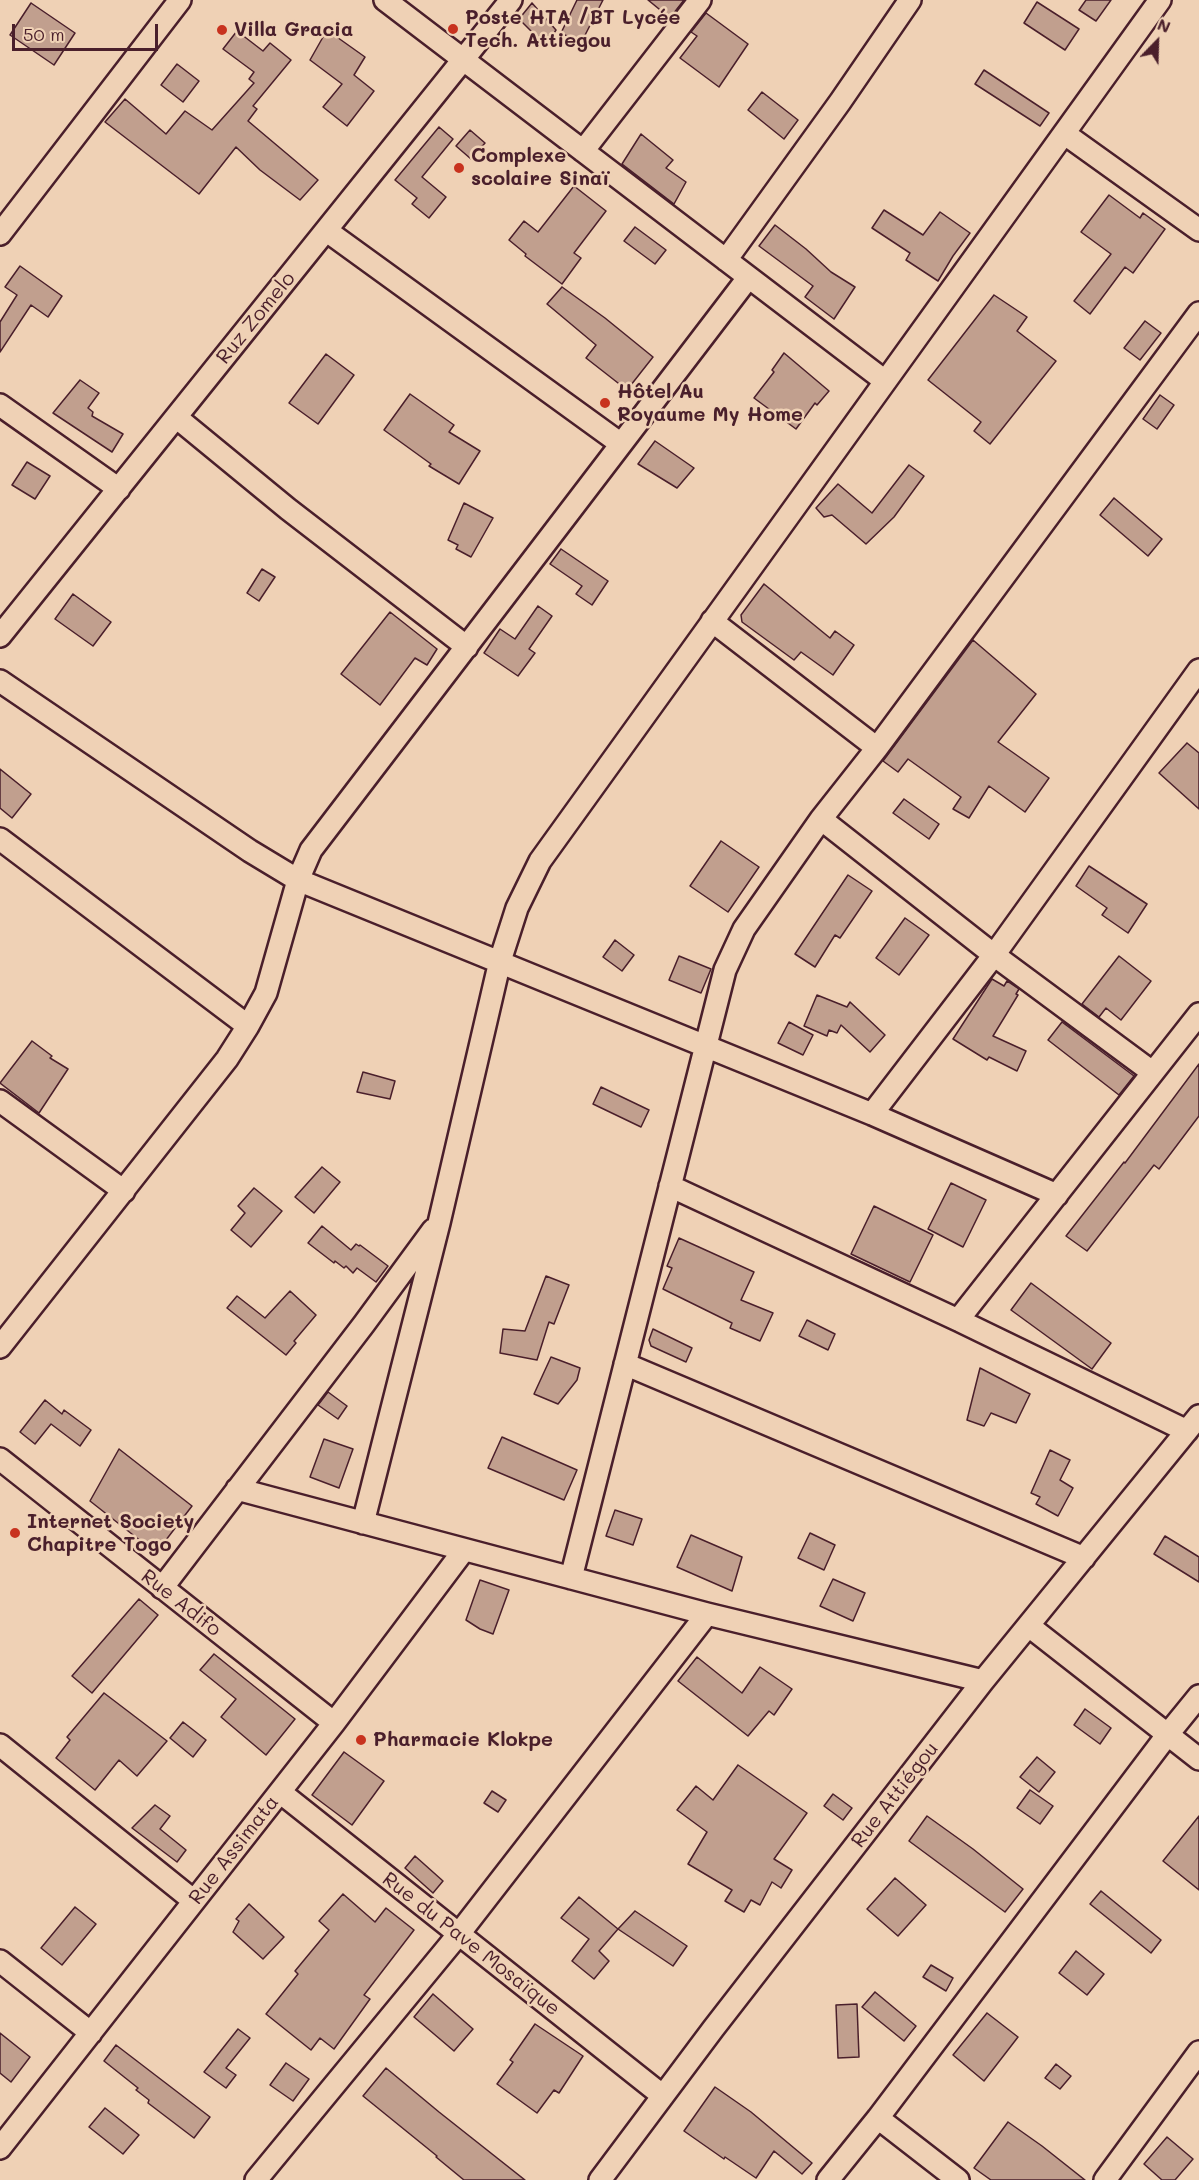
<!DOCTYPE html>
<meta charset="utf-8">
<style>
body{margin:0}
#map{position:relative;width:1199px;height:2180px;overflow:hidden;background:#efd1b5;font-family:Mali,sans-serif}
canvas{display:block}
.north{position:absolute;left:1127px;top:12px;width:60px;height:60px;-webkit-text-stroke:4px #efd1b5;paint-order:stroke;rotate:23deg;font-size:16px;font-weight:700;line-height:24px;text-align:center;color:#4a1f2b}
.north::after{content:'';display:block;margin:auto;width:21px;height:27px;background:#4a1f2b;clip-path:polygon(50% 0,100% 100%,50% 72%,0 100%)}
.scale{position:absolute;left:12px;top:24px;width:146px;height:27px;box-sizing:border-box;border:3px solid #4a1f2b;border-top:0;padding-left:8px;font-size:18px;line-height:21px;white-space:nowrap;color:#4a1f2b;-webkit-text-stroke:4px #efd1b5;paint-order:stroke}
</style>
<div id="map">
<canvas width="1199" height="2180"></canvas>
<div class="north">N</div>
<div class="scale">50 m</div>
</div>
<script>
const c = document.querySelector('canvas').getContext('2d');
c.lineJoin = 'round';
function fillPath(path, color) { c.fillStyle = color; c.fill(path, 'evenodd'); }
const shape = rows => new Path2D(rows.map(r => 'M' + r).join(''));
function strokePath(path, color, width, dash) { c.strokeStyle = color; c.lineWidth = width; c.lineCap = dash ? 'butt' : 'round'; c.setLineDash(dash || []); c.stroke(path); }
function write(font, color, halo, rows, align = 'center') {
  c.font = font + ' Mali,sans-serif'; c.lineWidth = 5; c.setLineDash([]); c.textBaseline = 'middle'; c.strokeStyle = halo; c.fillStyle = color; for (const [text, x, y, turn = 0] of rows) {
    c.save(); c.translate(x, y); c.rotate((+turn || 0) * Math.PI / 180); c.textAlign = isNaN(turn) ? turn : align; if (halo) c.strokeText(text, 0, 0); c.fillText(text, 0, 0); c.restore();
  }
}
const building = shape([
 [577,0,603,0,581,43,561,33,577,0],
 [648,0,684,0,670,18,648,0],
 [1086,0,1111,0,1096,21,1079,10,1086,0],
 [1037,2,1079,29,1065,50,1024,23,1037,2],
 [31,3,75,33,54,65,10,35,31,3],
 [532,3,556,30,546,46,519,19,532,3],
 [706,13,748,44,719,87,680,58,697,36,691,32,706,13],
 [327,30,365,57,354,75,374,91,347,126,323,107,342,84,310,60,327,30],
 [237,31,263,51,270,43,291,60,253,106,257,109,248,121,318,180,300,200,260,170,236,147,199,194,105,122,125,99,166,134,185,111,212,130,254,83,249,79,254,72,223,49,237,31],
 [177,64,199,81,183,102,161,85,177,64],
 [984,70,1049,113,1040,126,975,84,984,70],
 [762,92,798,120,784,139,748,110,762,92],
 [439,127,453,139,422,177,446,197,429,218,412,204,417,198,395,180,439,127],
 [470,130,485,143,471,159,456,146,470,130],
 [641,134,673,160,666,168,686,182,674,204,622,164,641,134],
 [574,186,606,211,574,253,581,258,562,284,525,256,526,254,509,240,524,221,538,232,574,186],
 [1109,195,1140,218,1143,213,1165,229,1133,273,1125,267,1090,314,1074,301,1111,254,1081,232,1109,195],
 [884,210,923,235,940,212,970,233,953,256,938,281,906,260,910,253,872,228,884,210],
 [775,225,806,249,831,272,855,287,834,319,805,297,813,286,759,246,775,225],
 [635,227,666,250,655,264,624,241,635,227],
 [20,266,62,296,48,317,31,305,0,352,0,322,17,295,5,287,20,266],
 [562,287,605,318,653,357,627,390,586,358,596,345,547,304,562,287],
 [994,295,1027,317,1017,331,1056,361,990,444,974,431,981,422,928,380,994,295],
 [1145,321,1161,333,1140,360,1124,348,1145,321],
 [784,353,829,391,817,405,815,403,796,429,754,398,774,372,772,370,784,353],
 [326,354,354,375,318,424,289,403,326,354],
 [80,380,99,393,88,408,93,412,92,416,123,434,112,452,53,413,80,380],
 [410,394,454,425,449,432,480,451,459,484,429,466,431,464,384,430,410,394],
 [1160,395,1174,405,1157,429,1143,419,1160,395],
 [655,441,694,468,677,488,638,464,655,441],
 [27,462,50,476,35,499,12,485,27,462],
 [909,465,924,476,894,517,866,544,832,515,824,517,816,508,838,484,872,513,909,465],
 [1114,498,1162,539,1148,556,1100,515,1114,498],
 [464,503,493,518,471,557,456,549,458,545,448,540,464,503],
 [561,549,608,581,592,605,576,594,582,586,550,564,561,549],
 [262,569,275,577,259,601,247,593,262,569],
 [764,584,830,638,835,631,854,645,833,675,801,652,794,660,742,622,741,615,764,584],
 [73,594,111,622,93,646,55,619,73,594],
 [538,606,552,616,529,649,535,653,518,676,484,653,500,629,515,639,538,606],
 [390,612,437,649,427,665,415,658,380,705,341,674,390,612],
 [973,640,1036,694,998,742,1049,778,1025,812,989,786,969,818,953,809,961,797,908,759,898,772,883,761,973,640],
 [1187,743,1199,753,1199,809,1159,773,1187,743],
 [0,769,31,794,12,818,0,808,0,769],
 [904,799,939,824,929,839,893,813,904,799],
 [721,841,759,867,728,912,690,886,721,841],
 [1089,866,1147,904,1128,933,1102,915,1107,908,1076,886,1089,866],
 [848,875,872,891,840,938,835,935,815,967,795,954,848,875],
 [905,918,929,935,899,975,876,958,905,918],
 [615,940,634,955,622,971,603,957,615,940],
 [679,956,711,969,701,993,669,980,679,956],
 [1119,956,1151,981,1121,1020,1106,1008,1099,1017,1082,1004,1119,956],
 [992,979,1004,986,1007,981,1019,989,1016,994,1018,995,993,1036,1026,1051,1017,1071,989,1057,987,1060,953,1039,992,979],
 [817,995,847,1007,850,1002,885,1035,870,1052,841,1025,837,1033,829,1030,827,1036,804,1026,817,995],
 [789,1022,813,1035,803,1055,778,1043,789,1022],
 [1062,1022,1134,1076,1119,1095,1048,1040,1062,1022],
 [32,1041,52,1056,50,1058,68,1069,39,1113,0,1083,32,1041],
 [1199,1064,1199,1116,1159,1169,1154,1165,1087,1251,1066,1236,1124,1162,1125,1163,1199,1064],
 [363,1072,395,1081,390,1099,357,1092,363,1072],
 [601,1087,649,1110,641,1127,593,1104,601,1087],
 [322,1167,340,1182,314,1213,295,1197,322,1167],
 [951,1183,986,1200,963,1247,928,1229,951,1183],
 [254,1188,282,1211,251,1247,231,1230,245,1213,238,1206,254,1188],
 [874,1206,933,1235,910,1282,851,1254,874,1206],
 [322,1226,351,1250,356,1244,359,1246,360,1245,388,1266,376,1282,357,1268,353,1273,346,1266,344,1268,335,1261,334,1263,308,1243,322,1226],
 [679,1238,754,1272,741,1300,773,1313,760,1341,730,1328,732,1323,663,1289,672,1268,667,1266,679,1238],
 [546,1276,569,1285,554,1324,549,1322,537,1360,500,1353,503,1329,525,1331,546,1276],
 [1031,1283,1111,1343,1092,1369,1011,1310,1031,1283],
 [290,1291,316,1315,294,1341,296,1343,286,1355,227,1308,237,1296,265,1318,290,1291],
 [807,1320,835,1334,828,1350,799,1336,807,1320],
 [653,1329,692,1348,686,1362,651,1346,649,1340,653,1329],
 [551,1357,580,1368,577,1380,558,1404,534,1394,551,1357],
 [980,1368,1030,1394,1016,1423,991,1413,984,1426,967,1420,980,1368],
 [328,1392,347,1406,338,1419,318,1405,328,1392],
 [45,1400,62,1414,64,1410,91,1430,80,1446,51,1424,35,1444,20,1432,45,1400],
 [502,1437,577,1470,564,1500,488,1468,502,1437],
 [324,1439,353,1449,339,1488,310,1477,324,1439],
 [119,1449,192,1506,156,1553,90,1501,119,1449],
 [1050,1450,1070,1460,1060,1480,1073,1488,1058,1516,1036,1504,1040,1497,1031,1493,1050,1450],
 [615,1510,642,1519,633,1545,606,1536,615,1510],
 [810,1533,835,1545,824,1570,798,1558,810,1533],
 [691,1535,742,1557,732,1591,677,1567,691,1535],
 [1165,1536,1199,1557,1199,1582,1154,1554,1165,1536],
 [833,1579,865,1593,853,1621,820,1606,833,1579],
 [480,1580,509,1590,493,1634,480,1629,466,1620,480,1580],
 [139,1599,158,1615,92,1693,72,1676,139,1599],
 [214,1654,295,1719,266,1755,221,1717,236,1699,200,1670,214,1654],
 [697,1657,742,1693,760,1667,792,1689,774,1715,769,1711,748,1736,678,1681,697,1657],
 [104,1693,167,1741,137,1776,119,1760,95,1790,56,1758,70,1740,67,1737,104,1693],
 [1085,1709,1111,1728,1100,1744,1074,1725,1085,1709],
 [183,1722,206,1740,193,1757,170,1738,183,1722],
 [344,1752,384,1781,352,1825,312,1795,344,1752],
 [1037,1757,1055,1772,1039,1792,1020,1777,1037,1757],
 [738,1765,807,1813,774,1859,792,1870,781,1888,772,1882,760,1905,751,1900,744,1912,725,1901,732,1890,688,1864,707,1832,677,1810,696,1786,713,1800,738,1765],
 [1030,1790,1053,1806,1040,1824,1017,1808,1030,1790],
 [492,1791,506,1800,498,1812,484,1803,492,1791],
 [833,1794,852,1808,843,1820,824,1806,833,1794],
 [155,1805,170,1816,160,1829,186,1850,177,1862,132,1828,155,1805],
 [927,1816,973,1849,1023,1889,1005,1912,909,1841,927,1816],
 [1199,1816,1199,1890,1163,1861,1199,1816],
 [415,1856,443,1881,433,1893,405,1868,415,1856],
 [895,1878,926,1905,898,1936,867,1909,895,1878],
 [1101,1891,1161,1940,1151,1953,1090,1904,1101,1891],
 [343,1894,375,1922,386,1908,414,1930,364,1995,370,1999,334,2049,320,2038,311,2050,266,2014,298,1974,295,1971,329,1930,319,1921,343,1894],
 [579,1897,618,1929,599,1951,609,1961,594,1979,572,1961,589,1939,561,1918,579,1897],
 [249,1904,284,1937,263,1959,233,1932,239,1921,236,1919,249,1904],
 [75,1907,96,1924,62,1965,41,1948,75,1907],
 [635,1911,687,1946,673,1966,618,1929,635,1911],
 [1076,1951,1104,1974,1087,1995,1059,1973,1076,1951],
 [931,1965,953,1978,946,1991,923,1977,931,1965],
 [875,1992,916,2026,904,2041,862,2007,875,1992],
 [433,1994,473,2029,454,2051,414,2017,433,1994],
 [857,2004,859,2057,838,2058,836,2005,857,2004],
 [987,2013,1018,2037,984,2081,953,2055,987,2013],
 [535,2024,583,2056,559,2093,554,2090,537,2113,497,2084,513,2062,510,2060,535,2024],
 [238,2029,250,2038,226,2068,236,2075,226,2088,204,2072,238,2029],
 [0,2033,30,2057,11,2082,0,2073,0,2033],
 [116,2045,210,2117,194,2138,148,2103,149,2100,136,2090,138,2088,104,2061,116,2045],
 [286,2063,309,2079,293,2101,270,2085,286,2063],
 [1056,2064,1071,2076,1060,2089,1045,2078,1056,2064],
 [386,2068,439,2112,525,2180,464,2180,436,2157,437,2156,363,2096,386,2068],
 [715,2087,751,2112,812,2163,802,2174,774,2151,756,2178,725,2157,724,2159,684,2131,715,2087],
 [105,2108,139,2135,123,2154,89,2127,105,2108],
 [1008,2122,1042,2146,1085,2180,991,2180,974,2168,1008,2122],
 [1167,2137,1193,2159,1175,2180,1162,2180,1144,2164,1167,2137]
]);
const minor = shape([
 [385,0,885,381],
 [1065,134,1199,230],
 [583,151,700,0],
 [327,231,621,444],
 [0,234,180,0],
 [726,260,840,102,910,0],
 [0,405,119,489],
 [176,417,288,509,467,647],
 [712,621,877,748],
 [0,636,511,0],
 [0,681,250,851,298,880,872,1114,1057,1195],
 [821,819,994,955,1152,1072],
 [0,839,248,1026],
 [0,1101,124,1191],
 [872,1114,994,955,1199,670],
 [670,1186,958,1320,1187,1431],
 [958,1320,1199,1014],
 [0,1347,227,1059,248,1026,266,993,298,880,311,850,748,278],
 [625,1364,1084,1558],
 [0,1459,334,1723],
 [237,1489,707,1614,983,1681],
 [363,1523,439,1223,500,961,517,908,540,861,1160,0],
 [571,1578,725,970,744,929,821,819,877,748,1199,313],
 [162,1588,364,1324,433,1230],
 [1029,1626,1199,1759],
 [0,1745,194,1901],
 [280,1792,663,2096],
 [0,1961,91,2033],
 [878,2118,958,2180],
 [0,2148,334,1723,464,1550],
 [256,2180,458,1935,707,1614],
 [600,2180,713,2029,983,1681,1199,1416],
 [828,2180,878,2118,1168,1734,1199,1696],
 [1105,2180,1199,2052]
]);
const markers = [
 [453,29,6,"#c8321e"],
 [222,30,6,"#c8321e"],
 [459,168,6,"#c8321e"],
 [605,403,6,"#c8321e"],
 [15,1533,6,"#c8321e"],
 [361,1740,6,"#c8321e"]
];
const poiNames = [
 ["Poste HTA /BT Lycée",465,18],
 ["Tech. Attiegou",465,41],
 ["Villa Gracia",234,30],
 ["Complexe",471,156],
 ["scolaire Sinaï",471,179],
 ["Hôtel Au",617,392],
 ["Royaume My Home",617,415],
 ["Internet Society",27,1522],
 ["Chapitre Togo",27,1545],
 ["Pharmacie Klokpe",373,1740]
];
const streetNames = [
 ["Ruz Zomelo",256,318,-51],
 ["Rue Adifo",181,1603,38],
 ["Rue Attiégou",895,1795,-52],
 ["Rue Assimata",234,1850,-52],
 ["Rue du Pave Mosaïque",471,1944,38]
];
fillPath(building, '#c19f8e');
strokePath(building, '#4a1f2b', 1.5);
strokePath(minor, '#4a1f2b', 26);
strokePath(minor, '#efd1b5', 21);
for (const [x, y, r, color] of markers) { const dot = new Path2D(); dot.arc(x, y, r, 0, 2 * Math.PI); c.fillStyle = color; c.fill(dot); strokePath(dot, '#efd1b5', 2); }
write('bold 20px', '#4a1f2b', '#efd1b5', poiNames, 'left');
write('20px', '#4a1f2b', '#efd1b5', streetNames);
</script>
